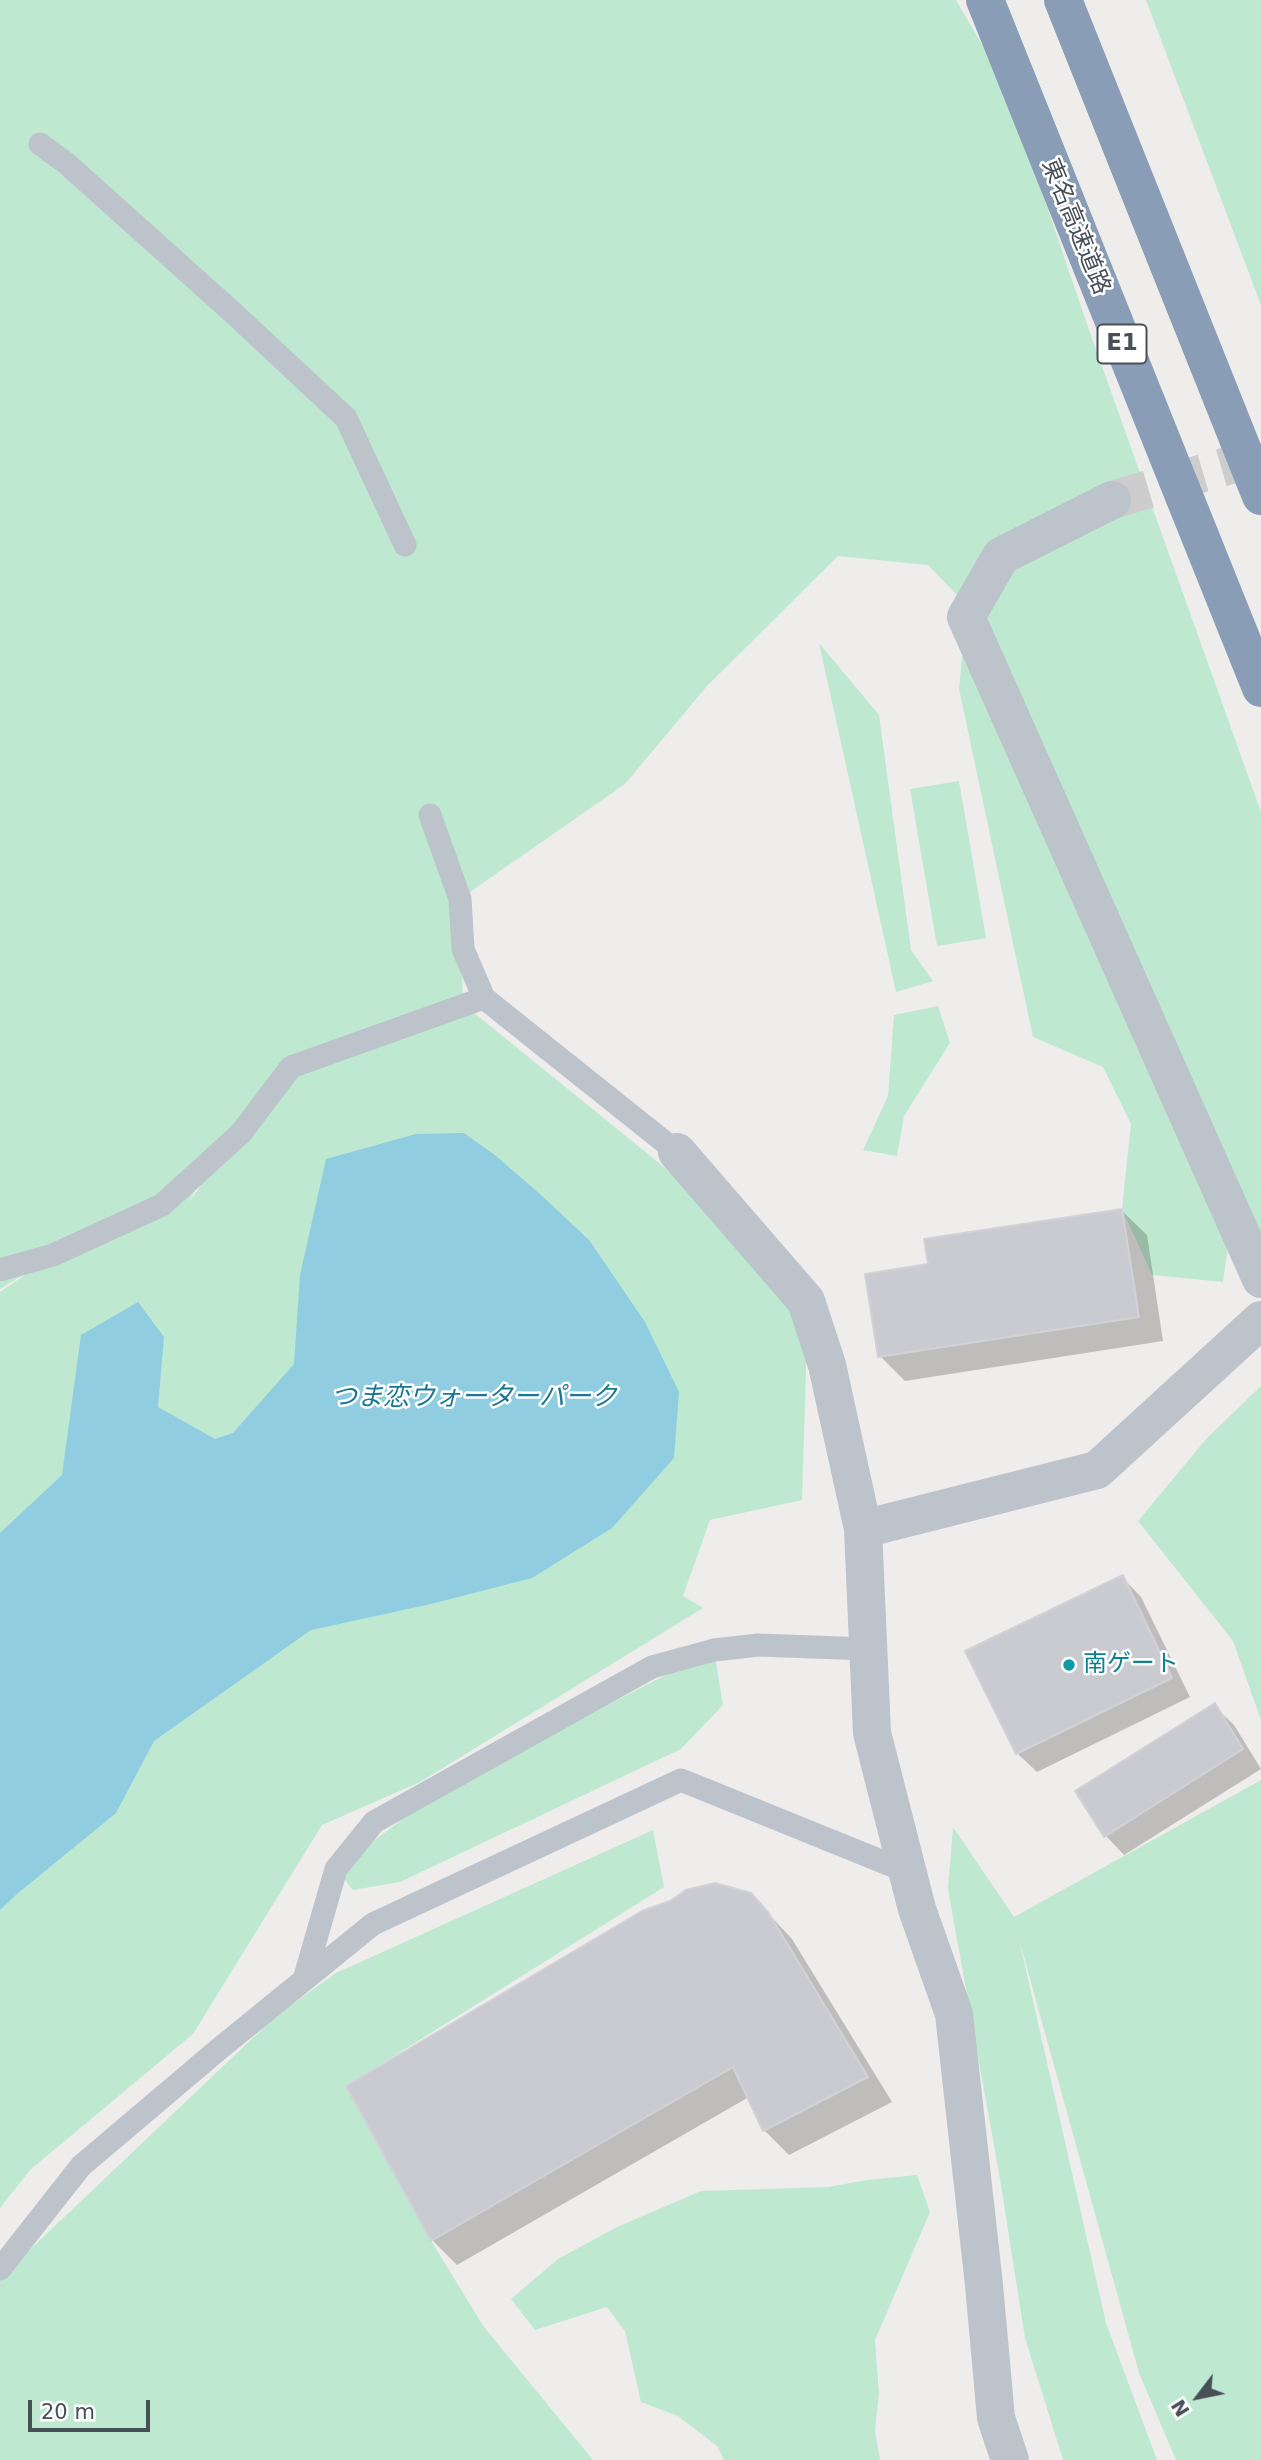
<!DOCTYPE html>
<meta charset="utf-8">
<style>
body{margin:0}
#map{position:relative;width:1261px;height:2460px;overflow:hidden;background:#efecec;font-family:"DejaVu Sans",sans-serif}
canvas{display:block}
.north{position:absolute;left:1163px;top:2362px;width:70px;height:70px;-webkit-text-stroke:5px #fff;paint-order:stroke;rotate:238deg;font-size:19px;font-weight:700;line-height:28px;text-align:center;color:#474f57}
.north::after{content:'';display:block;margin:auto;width:24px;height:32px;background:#474f57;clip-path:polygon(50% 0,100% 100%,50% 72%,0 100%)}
.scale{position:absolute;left:28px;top:2400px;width:122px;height:32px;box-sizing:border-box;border:4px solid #474f57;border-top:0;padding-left:9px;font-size:21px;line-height:24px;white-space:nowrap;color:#474f57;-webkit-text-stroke:5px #fff;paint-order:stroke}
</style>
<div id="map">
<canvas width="1261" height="2460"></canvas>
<div class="north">N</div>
<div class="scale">20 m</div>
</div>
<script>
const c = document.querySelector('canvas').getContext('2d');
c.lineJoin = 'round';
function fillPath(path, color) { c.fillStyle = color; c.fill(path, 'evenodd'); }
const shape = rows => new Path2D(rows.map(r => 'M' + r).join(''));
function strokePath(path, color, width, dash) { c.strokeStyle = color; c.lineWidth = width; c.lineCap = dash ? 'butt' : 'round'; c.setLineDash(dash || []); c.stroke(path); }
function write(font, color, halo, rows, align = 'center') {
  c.font = font + ' "DejaVu Sans","Noto Sans JP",sans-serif'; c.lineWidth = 5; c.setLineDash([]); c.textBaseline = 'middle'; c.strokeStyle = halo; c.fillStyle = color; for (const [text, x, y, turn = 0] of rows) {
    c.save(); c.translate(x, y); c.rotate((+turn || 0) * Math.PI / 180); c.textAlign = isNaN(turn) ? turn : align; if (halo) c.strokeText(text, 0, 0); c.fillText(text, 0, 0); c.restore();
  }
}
const green = shape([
 [0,0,956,0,1006,86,1088,327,1261,812,1261,1252,983,622,928,565,838,556,707,686,625,784,460,899,463,1004,664,1167,808,1304,802,1500,710,1520,683,1596,703,1608,420,1782,322,1825,193,2034,30,2170,0,2208,0,1292,41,1264,0,1289],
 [286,1073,187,1204,236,1123],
 [1146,0,1261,0,1261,305],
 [966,617,1228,1246,1223,1282,1152,1275,1122,1209,1131,1124,1103,1067,1033,1037,959,689],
 [819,643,879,715,911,950,933,981,896,992],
 [959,781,986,938,937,946,910,789],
 [938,1006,950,1043,904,1116,897,1156,863,1150,888,1096,894,1015],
 [1261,1386,1261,1720,1233,1641,1138,1521,1207,1438],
 [714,1650,723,1705,681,1749,400,1882,353,1890,336,1869,455,1780,575,1722],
 [1261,1780,1261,2460,1176,2460,1139,2373,1019,1939,1106,2323,1157,2460,1063,2460,1025,2338,1000,2179,948,1889,953,1827,1014,1917],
 [653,1830,664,1887,346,2086,425,2231,484,2327,593,2460,0,2460,0,2278,276,2016,336,1973],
 [917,2175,930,2212,875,2340,879,2393,875,2431,880,2460,724,2460,717,2446,678,2416,641,2402,625,2331,607,2307,535,2330,511,2299,558,2259,617,2227,701,2191,828,2187,867,2180]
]);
const water = shape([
 [464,1133,496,1156,541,1195,589,1240,645,1322,679,1392,674,1458,612,1528,532,1578,431,1604,311,1630,154,1741,116,1813,17,1894,0,1910,0,1533,62,1475,81,1335,138,1302,164,1337,158,1407,215,1439,233,1433,294,1364,300,1275,326,1159,416,1134]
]);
const shadow = shape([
 [1122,1211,1147,1235,1163,1341,905,1381,880,1356,930,1266],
 [1122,1577,1141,1597,1190,1697,1037,1772,1017,1753],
 [1214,1706,1234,1725,1261,1769,1124,1855,1105,1835],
 [750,1894,792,1939,892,2102,789,2155,764,2130,749,2097,457,2265,432,2240]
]);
const building = shape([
 [1122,1209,1139,1317,878,1357,865,1274,928,1264,924,1239,1122,1209],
 [1123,1575,1172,1678,1016,1754,965,1651,1123,1575],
 [1215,1703,1243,1749,1104,1837,1075,1791,1215,1703],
 [715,1883,751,1893,768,1912,868,2077,763,2131,733,2067,431,2241,346,2086,642,1911,670,1901,686,1890,715,1883]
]);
const streetTunnel = shape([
 [1112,500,1261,456]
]);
const lane = shape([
 [40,144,66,163,230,310,346,418,405,545],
 [430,815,460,899,463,949,484,998,677,1152],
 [0,1270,53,1255,162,1205,241,1133,291,1067,484,998],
 [304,1980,336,1869,374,1822,652,1667,714,1650,758,1645,868,1649],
 [0,2269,81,2166,219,2049,373,1924,681,1780,908,1872]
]);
const street = shape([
 [1112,500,1001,556,966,617,1261,1279],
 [677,1152,806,1301,827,1365,863,1529,872,1733,917,1909,954,2014,984,2285,996,2418,1010,2460],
 [863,1529,1097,1470,1261,1320]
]);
const highway = shape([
 [985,0,1261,688],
 [1063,0,1261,496]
]);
const markers = [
 [1069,1665,7,"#0f9aa8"]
];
const shields = [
 [1122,344,49]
];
const shieldNames = [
 ["E1",1122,344]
];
const streetNames = [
 ["東名高速道路",1075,227,68]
];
const cultureNames = [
 ["南ゲート",1083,1665]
];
const waterNames = [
 ["つま恋ウォーターパーク",474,1398]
];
fillPath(green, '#bee9d0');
fillPath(water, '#90cde1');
fillPath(shadow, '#0003');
fillPath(building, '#cacbd1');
strokePath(building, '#d1d2d7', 2);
strokePath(streetTunnel, '#cdcdce', 38, [38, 19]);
strokePath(lane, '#bcc3ca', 23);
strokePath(street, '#bcc3ca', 38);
strokePath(highway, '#899db6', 38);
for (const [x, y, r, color] of markers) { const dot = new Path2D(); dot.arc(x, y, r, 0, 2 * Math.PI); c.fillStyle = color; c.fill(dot); strokePath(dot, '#fff', 2.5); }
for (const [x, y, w] of shields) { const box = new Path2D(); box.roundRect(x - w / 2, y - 19.5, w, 39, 5); c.fillStyle = '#fff'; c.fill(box); strokePath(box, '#474f57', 2); }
write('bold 23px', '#474f57', null, shieldNames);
write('24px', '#474f57', '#fff', streetNames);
write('24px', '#0d838f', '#fff', cultureNames, 'left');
write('italic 26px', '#1b7796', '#fff', waterNames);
</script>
